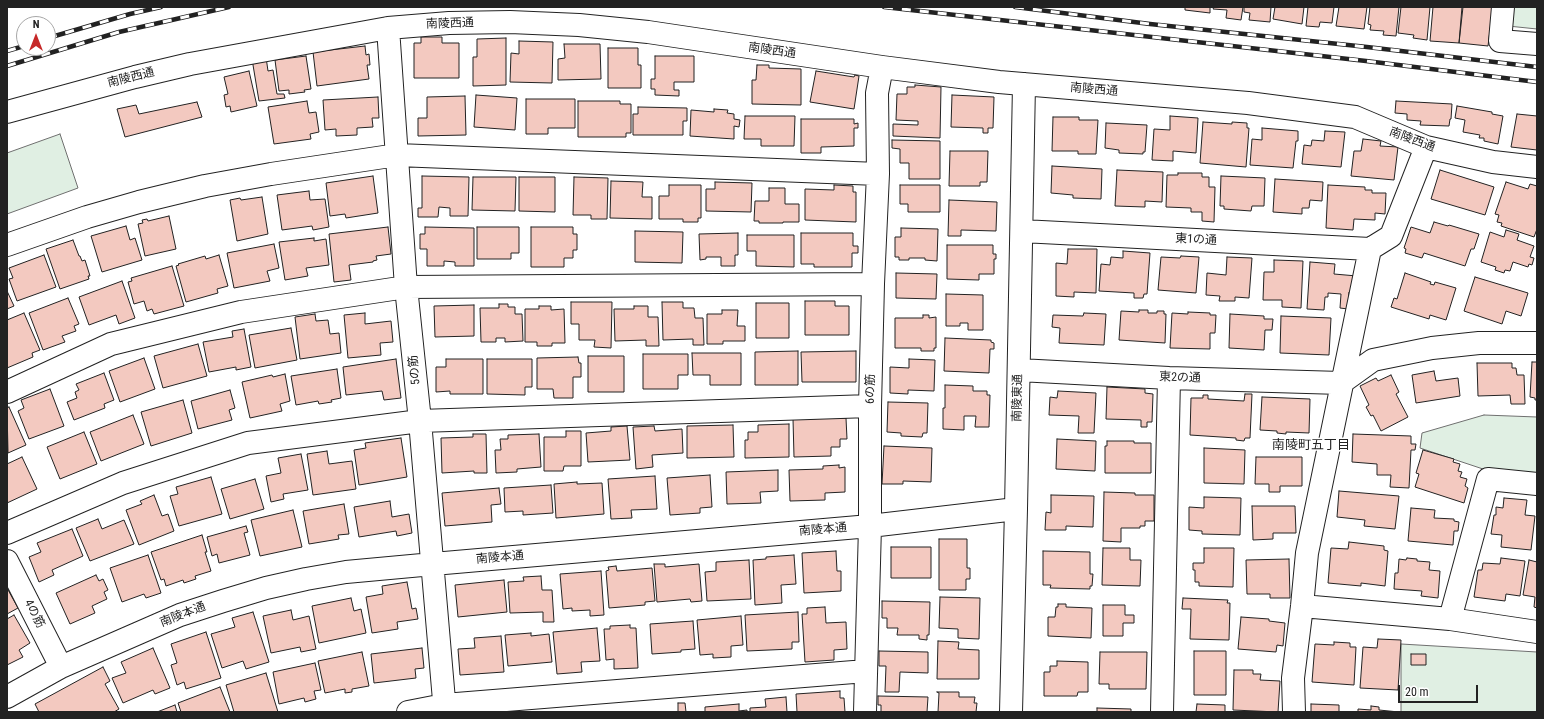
<!DOCTYPE html>
<meta charset="utf-8">
<style>
body{margin:0}
#map{position:relative;width:1544px;height:719px;overflow:hidden;background:#fff;font-family:"Roboto Condensed",sans-serif}
canvas{display:block}
.frame{position:absolute;inset:0;border:8px solid #222;pointer-events:none}
.north{position:absolute;left:16px;top:16px;width:40px;height:40px;box-sizing:border-box;background:#fff;border:1px solid #a7a7a7;border-radius:50%;rotate:0deg;font-size:11px;font-weight:700;line-height:16px;text-align:center;color:#222}
.north::after{content:'';display:block;margin:auto;width:14px;height:18px;background:#c62828;clip-path:polygon(50% 0,100% 100%,50% 72%,0 100%)}
.scale{position:absolute;left:1398px;top:685px;width:80px;height:18px;box-sizing:border-box;border:2px solid #222;border-top:0;padding-left:5px;font-size:12px;line-height:14px;white-space:nowrap;color:#222;-webkit-text-stroke:3px #fff;paint-order:stroke}
</style>
<div id="map">
<canvas width="1544" height="719"></canvas>
<div class="frame"></div>
<div class="north">N</div>
<div class="scale">20 m</div>
</div>
<script>
const c = document.querySelector('canvas').getContext('2d');
c.lineJoin = 'round';
function fillPath(path, color) { c.fillStyle = color; c.fill(path, 'evenodd'); }
const shape = rows => new Path2D(rows.map(r => 'M' + r).join(''));
function strokePath(path, color, width, dash) { c.strokeStyle = color; c.lineWidth = width; c.lineCap = dash ? 'butt' : 'round'; c.setLineDash(dash || []); c.stroke(path); }
function write(font, color, halo, rows, align = 'center') {
  c.font = font + ' "Roboto Condensed","Noto Sans JP",sans-serif'; c.lineWidth = 3; c.setLineDash([]); c.textBaseline = 'middle'; c.strokeStyle = halo; c.fillStyle = color; for (const [text, x, y, turn = 0] of rows) {
    c.save(); c.translate(x, y); c.rotate((+turn || 0) * Math.PI / 180); c.textAlign = isNaN(turn) ? turn : align; if (halo) c.strokeText(text, 0, 0); c.fillText(text, 0, 0); c.restore();
  }
}
const green = shape([
 [1509,7,1537,7,1537,29,1508,26,1509,7],
 [60,134,78,188,7,214,7,153,60,134],
 [1484,415,1537,417,1537,474,1483,469,1420,448,1422,433,1484,415],
 [1401,644,1537,652,1537,712,1401,712,1401,644]
]);
const building = shape([
 [1185,7,1210,7,1210,13,1185,10,1185,7],
 [1214,7,1243,7,1241,20,1226,18,1227,10,1213,9,1214,7],
 [1244,7,1271,7,1270,22,1249,20,1250,13,1244,12,1244,7],
 [1275,7,1304,7,1302,24,1273,19,1275,7],
 [1308,7,1334,7,1332,23,1320,22,1319,27,1306,26,1308,7],
 [1339,7,1367,7,1364,29,1336,26,1339,7],
 [1370,7,1399,7,1396,36,1383,35,1384,31,1370,30,1371,25,1368,24,1370,7],
 [1401,7,1430,7,1427,40,1413,38,1414,35,1398,33,1401,7],
 [1433,7,1462,7,1459,43,1430,41,1433,7],
 [1463,7,1493,7,1488,46,1459,43,1463,7],
 [421,37,442,37,442,43,459,43,459,78,414,78,414,43,421,43,421,37],
 [506,38,506,85,473,86,473,57,477,57,477,39,506,38],
 [519,41,553,42,552,83,510,82,511,53,519,54,519,41],
 [564,44,600,44,601,79,558,80,558,59,565,58,564,44],
 [365,46,366,55,369,54,370,65,367,65,369,79,317,86,313,52,365,46],
 [608,48,638,48,638,65,641,65,641,88,608,88,608,48],
 [306,56,311,89,304,90,305,92,289,94,289,90,279,91,275,60,306,56],
 [655,56,694,56,694,82,674,82,674,90,679,90,679,96,655,95,655,89,651,89,651,79,655,79,655,56],
 [266,57,268,71,273,70,277,94,284,94,285,98,259,101,252,59,266,57],
 [757,65,769,65,769,68,801,69,801,105,752,104,752,80,756,80,757,65],
 [249,71,257,106,231,112,230,106,226,107,224,95,228,94,224,77,249,71],
 [816,71,854,77,855,75,859,76,854,109,810,102,816,71],
 [915,85,941,87,940,138,893,136,893,124,918,125,918,121,896,120,897,94,907,94,907,87,915,87,915,85],
 [476,95,517,98,515,130,474,127,476,95],
 [952,95,994,97,993,128,988,128,988,133,983,133,983,128,951,127,952,95],
 [465,96,466,135,418,136,418,118,427,118,427,97,465,96],
 [378,97,379,118,372,118,373,127,357,128,357,135,336,136,336,129,325,130,323,100,378,97],
 [526,99,575,99,575,128,548,128,548,134,526,134,526,99],
 [307,101,309,113,316,112,319,132,310,134,311,139,274,144,268,107,307,101],
 [578,101,620,101,620,104,631,104,631,133,626,133,626,137,578,137,578,101],
 [1396,101,1452,104,1451,119,1450,119,1449,126,1420,125,1421,121,1407,120,1407,114,1395,113,1396,101],
 [197,102,202,117,125,137,117,109,136,105,139,114,197,102],
 [1457,106,1492,112,1492,114,1503,116,1498,144,1484,141,1484,138,1479,138,1480,135,1463,132,1465,120,1455,118,1457,106],
 [638,107,687,108,687,121,683,121,683,135,633,135,633,114,638,114,638,107],
 [714,109,728,110,727,113,734,114,734,119,740,120,739,127,734,126,734,139,690,136,691,110,714,112,714,109],
 [1517,114,1537,116,1537,150,1511,147,1517,114],
 [745,116,795,116,794,146,761,146,761,139,744,139,745,116],
 [1170,116,1198,118,1196,153,1173,151,1173,161,1152,160,1154,129,1170,130,1170,116],
 [1053,117,1079,117,1079,120,1098,120,1096,154,1078,154,1078,151,1052,151,1053,117],
 [801,119,854,119,854,124,858,123,858,128,854,128,854,146,821,147,821,153,801,153,801,119],
 [1203,122,1232,124,1232,122,1247,123,1247,128,1249,128,1246,167,1200,163,1203,122],
 [1106,123,1147,125,1145,152,1143,152,1143,154,1119,153,1119,150,1105,148,1106,123],
 [1262,128,1298,131,1298,141,1296,141,1293,168,1250,165,1252,139,1262,140,1262,128],
 [1325,131,1345,132,1341,167,1302,164,1304,145,1311,146,1312,140,1324,141,1325,131],
 [1363,139,1381,141,1380,146,1398,147,1394,180,1351,176,1354,151,1361,151,1363,139],
 [892,140,940,141,940,179,909,179,909,163,900,163,900,149,892,148,892,140],
 [950,151,988,151,987,182,980,182,980,186,949,186,950,151],
 [1052,166,1102,169,1101,199,1073,198,1073,195,1051,193,1052,166],
 [1117,170,1163,172,1162,202,1145,201,1145,207,1115,206,1117,170],
 [1440,170,1494,187,1485,215,1431,199,1440,170],
 [1178,173,1202,173,1202,177,1209,177,1209,187,1215,187,1214,222,1202,221,1202,212,1191,212,1191,208,1166,207,1167,175,1178,175,1178,173],
 [373,176,378,213,346,218,345,214,330,216,326,183,373,176],
 [422,176,469,177,468,216,450,216,450,208,439,207,438,217,418,217,418,208,422,208,422,176],
 [1221,176,1265,178,1264,206,1252,206,1251,211,1224,209,1224,206,1220,206,1221,176],
 [473,177,516,177,515,211,472,210,473,177],
 [519,177,555,177,555,212,519,211,519,177],
 [574,177,608,178,607,219,591,219,591,215,573,215,574,177],
 [1275,179,1323,182,1322,201,1310,200,1309,208,1302,208,1302,214,1273,212,1275,179],
 [611,181,643,182,642,197,652,197,652,219,610,218,611,181],
 [715,182,752,183,751,212,706,211,706,189,715,189,715,182],
 [1506,182,1528,189,1530,184,1537,186,1537,229,1534,237,1501,226,1502,223,1497,222,1499,215,1495,214,1506,182],
 [669,185,701,185,701,218,698,218,698,222,683,222,683,219,659,219,659,196,669,196,669,185],
 [834,185,853,186,853,192,856,192,856,222,805,220,805,189,834,190,834,185],
 [900,185,940,185,940,212,908,212,908,204,900,204,900,185],
 [1328,185,1365,187,1365,190,1372,190,1372,193,1386,193,1385,214,1375,213,1375,220,1354,219,1353,230,1326,228,1328,185],
 [769,188,785,188,785,204,799,204,799,222,783,222,783,223,759,223,759,221,754,221,755,201,769,201,769,188],
 [309,191,310,200,325,199,329,227,313,230,312,226,282,230,277,195,309,191],
 [262,197,268,234,237,241,230,200,240,198,241,200,262,197],
 [949,200,997,202,996,231,961,230,961,236,948,236,949,200],
 [169,216,176,249,145,256,138,224,143,223,142,220,147,219,148,221,169,216],
 [1434,222,1448,226,1449,225,1479,234,1474,249,1471,249,1465,266,1424,253,1422,258,1405,253,1406,249,1404,248,1411,227,1430,233,1434,222],
 [126,226,130,240,135,238,142,260,102,272,91,236,126,226],
 [388,227,391,254,376,256,377,260,373,261,373,262,349,265,351,280,334,282,329,234,388,227],
 [425,227,474,228,474,266,455,266,455,262,444,261,444,266,427,266,427,249,420,249,420,234,425,234,425,227],
 [477,227,519,227,519,253,511,253,511,259,477,259,477,227],
 [531,227,573,227,573,234,577,234,577,250,573,250,573,258,564,258,564,267,531,267,531,227],
 [901,228,938,229,937,261,925,260,925,258,909,258,909,260,899,260,899,257,895,257,895,237,901,237,901,228],
 [1506,230,1519,234,1517,240,1534,246,1530,257,1534,258,1532,265,1529,264,1528,267,1513,262,1510,271,1505,270,1504,273,1495,270,1496,267,1481,262,1490,232,1504,237,1506,230],
 [635,231,683,232,682,263,635,262,635,231],
 [738,233,738,255,735,255,735,266,721,266,721,257,706,257,706,259,700,260,699,234,738,233],
 [801,233,853,233,853,246,858,246,858,253,852,253,852,267,814,267,814,264,801,264,801,233],
 [747,235,794,235,794,267,756,266,756,251,747,251,747,235],
 [314,238,314,241,326,239,329,265,306,268,308,276,285,280,279,242,314,238],
 [73,240,79,256,80,256,82,261,85,260,90,276,88,276,89,279,60,289,46,249,73,240],
 [274,244,279,268,267,271,270,281,234,288,227,253,274,244],
 [947,245,993,245,993,254,996,254,996,259,994,259,994,274,979,274,979,280,947,279,947,245],
 [1068,249,1097,249,1096,293,1074,292,1074,297,1056,296,1056,263,1067,264,1068,249],
 [1123,251,1150,253,1147,294,1144,294,1143,298,1134,298,1134,293,1099,291,1101,264,1110,265,1111,257,1123,258,1123,251],
 [44,255,56,287,17,301,9,279,13,278,9,268,44,255],
 [219,255,228,286,217,289,218,293,186,302,176,266,179,265,178,264,205,256,206,259,219,255],
 [1181,256,1199,257,1196,293,1158,290,1161,257,1180,258,1181,256],
 [1227,257,1252,258,1249,298,1235,297,1235,301,1219,301,1220,296,1206,295,1207,273,1226,275,1227,257],
 [1274,260,1303,261,1301,308,1282,307,1282,300,1263,300,1264,272,1274,272,1274,260],
 [1310,262,1335,264,1334,274,1357,276,1356,293,1349,292,1348,309,1340,308,1341,294,1328,293,1328,297,1325,297,1324,310,1307,309,1310,262],
 [172,266,184,306,154,314,152,309,147,311,144,301,134,304,128,282,132,281,131,278,172,266],
 [896,273,937,274,936,299,896,298,896,273],
 [1405,273,1431,282,1430,284,1434,285,1435,282,1456,288,1446,320,1430,315,1429,319,1391,307,1394,298,1397,299,1405,273],
 [1475,277,1528,293,1521,316,1506,311,1502,324,1464,311,1475,277],
 [122,281,135,318,119,324,116,315,89,325,79,297,122,281],
 [7,291,14,306,7,309,7,291],
 [946,294,983,295,983,330,968,330,968,323,960,323,960,326,946,326,946,294],
 [68,298,79,324,74,326,76,331,62,336,65,342,43,350,29,313,68,298],
 [805,301,835,301,835,306,849,306,849,335,805,335,805,301],
 [571,302,612,302,611,348,594,347,595,340,579,340,579,324,571,324,571,302],
 [662,302,683,302,683,308,694,308,695,318,703,318,704,345,693,345,693,339,663,340,662,302],
 [756,303,789,303,789,338,756,338,756,303],
 [499,304,508,304,508,307,515,307,515,314,522,314,523,341,505,342,505,338,496,338,496,342,481,342,480,308,499,308,499,304],
 [474,305,474,336,435,337,434,306,474,305],
 [539,306,551,306,551,310,564,309,565,343,552,343,552,346,537,346,537,342,525,342,525,309,539,309,539,306],
 [634,306,648,306,648,317,658,317,659,346,646,346,646,340,615,341,614,309,634,309,634,306],
 [722,310,738,310,737,326,745,326,745,341,723,341,723,344,707,344,707,314,722,314,722,310],
 [1139,310,1148,310,1148,313,1157,313,1157,311,1164,311,1164,314,1166,314,1165,343,1119,340,1121,311,1139,312,1139,310],
 [1188,312,1210,313,1210,315,1216,315,1215,333,1210,333,1210,349,1170,348,1172,313,1188,314,1188,312],
 [24,313,40,350,32,353,33,357,7,368,7,320,24,313],
 [365,313,365,324,391,321,393,342,380,343,381,355,348,358,344,315,365,313],
 [1084,313,1106,314,1104,345,1059,343,1060,328,1052,327,1053,315,1083,316,1084,313],
 [315,314,316,321,328,320,330,334,339,333,341,353,300,359,295,317,315,314],
 [1230,314,1264,316,1264,319,1273,319,1272,330,1265,330,1264,350,1229,348,1230,314],
 [923,315,929,315,929,318,936,317,936,348,934,348,934,351,921,351,921,348,895,348,895,318,923,318,923,315],
 [1281,316,1331,318,1329,355,1280,353,1281,316],
 [291,328,297,360,255,368,249,335,291,328],
 [244,329,251,367,236,370,236,367,209,372,203,342,233,337,232,331,244,329],
 [945,338,991,340,991,342,994,343,994,349,990,349,989,373,944,371,945,338],
 [198,344,207,376,163,388,154,356,198,344],
 [798,351,798,385,755,385,755,352,798,351],
 [856,351,856,382,802,382,801,352,856,351],
 [692,353,741,353,741,385,710,385,710,375,693,375,692,353],
 [643,354,688,354,688,375,678,375,678,389,643,389,643,354],
 [588,356,624,356,624,392,588,392,588,356],
 [578,357,579,363,581,363,581,377,573,377,573,398,554,398,553,389,537,389,537,358,578,357],
 [144,358,155,389,120,402,109,371,144,358],
 [396,359,401,398,384,400,382,391,346,395,343,367,396,359],
 [446,359,483,359,483,394,450,394,450,391,436,392,436,367,446,367,446,359],
 [487,359,532,359,532,387,525,387,525,395,487,394,487,359],
 [909,359,935,360,934,391,908,390,908,394,890,393,890,367,909,368,909,359],
 [1532,362,1537,362,1537,400,1535,400,1535,398,1530,397,1532,362],
 [1477,363,1512,363,1512,368,1516,368,1517,375,1524,375,1525,404,1511,404,1510,395,1478,396,1477,363],
 [337,369,341,398,331,400,332,402,319,404,318,401,296,405,291,376,337,369],
 [1434,371,1436,381,1458,378,1460,396,1416,403,1412,375,1434,371],
 [104,373,114,400,104,404,105,408,74,420,67,402,77,398,75,392,79,390,76,384,104,373],
 [285,374,290,401,280,404,282,411,250,418,242,382,272,375,273,377,285,374],
 [1391,375,1399,392,1396,394,1408,417,1381,431,1373,415,1371,416,1366,407,1369,405,1360,386,1376,378,1378,381,1391,375],
 [945,385,973,386,973,391,987,391,987,395,990,395,989,427,975,427,976,416,964,416,964,430,943,429,943,408,945,408,945,385],
 [1107,387,1145,389,1145,393,1153,394,1152,422,1147,422,1147,427,1141,427,1141,420,1106,419,1107,387],
 [50,389,64,426,29,439,18,411,24,408,21,400,50,389],
 [230,390,235,408,229,410,232,420,198,429,191,401,230,390],
 [1058,391,1096,393,1094,433,1078,433,1079,416,1049,415,1050,397,1057,398,1058,391],
 [1245,394,1252,394,1250,438,1245,438,1244,441,1236,440,1236,438,1190,435,1191,398,1203,398,1203,395,1208,395,1208,399,1244,401,1245,394],
 [1262,397,1310,399,1309,433,1286,432,1286,434,1277,433,1277,431,1260,430,1262,397],
 [183,400,192,433,151,446,141,412,183,400],
 [888,402,928,403,927,433,923,433,922,437,901,436,901,433,887,432,888,402],
 [9,407,26,445,8,453,7,408,9,407],
 [133,415,144,444,101,461,90,432,133,415],
 [846,418,847,439,840,439,840,447,831,447,831,456,794,457,793,419,846,418],
 [789,424,789,457,745,458,745,440,748,440,748,432,758,432,758,425,789,424],
 [733,425,734,457,687,458,687,426,733,425],
 [627,426,630,460,588,462,586,433,611,431,611,427,627,426],
 [654,426,655,431,682,429,683,453,652,455,653,467,636,469,633,427,654,426],
 [566,431,581,431,581,466,564,466,563,471,544,471,544,437,566,437,566,431],
 [84,432,97,464,60,479,47,447,84,432],
 [473,434,486,434,487,473,474,473,474,471,442,473,441,438,473,437,473,434],
 [539,434,541,467,517,469,517,472,496,473,495,450,501,450,500,439,508,439,508,435,539,434],
 [1353,434,1411,436,1411,444,1416,444,1415,450,1411,450,1409,488,1390,487,1391,475,1377,475,1377,464,1352,462,1353,434],
 [401,438,407,477,359,485,354,450,366,448,365,443,401,438],
 [1057,439,1096,441,1095,471,1056,469,1057,439],
 [1107,441,1134,441,1134,443,1151,443,1151,473,1105,473,1105,446,1107,446,1107,441],
 [884,446,932,448,931,482,903,481,903,484,882,484,884,446],
 [1204,448,1245,450,1244,484,1204,483,1204,448],
 [1423,450,1454,459,1453,462,1460,464,1458,471,1462,472,1460,477,1467,479,1465,486,1468,488,1464,503,1415,487,1419,474,1416,473,1423,450],
 [327,451,329,464,352,461,356,489,313,495,307,454,327,451],
 [301,454,308,490,283,494,284,499,271,502,266,476,281,473,278,458,301,454],
 [22,457,37,489,7,503,7,464,22,457],
 [1256,457,1302,457,1302,486,1280,486,1280,492,1269,492,1269,484,1255,484,1256,457],
 [839,465,839,468,845,467,845,492,825,493,825,500,790,501,789,470,823,469,823,466,839,465],
 [778,470,778,491,760,492,761,503,727,504,726,472,778,470],
 [710,475,712,507,700,508,700,513,670,515,667,478,710,475],
 [655,476,657,509,631,510,632,518,611,519,608,479,655,476],
 [211,477,222,514,179,526,170,496,178,494,176,487,211,477],
 [255,479,264,509,230,519,221,489,255,479],
 [577,482,577,484,602,483,604,514,556,518,554,484,577,482],
 [551,485,553,513,523,515,523,511,505,512,504,488,551,485],
 [499,488,501,504,491,505,492,522,445,526,442,493,499,488],
 [1339,491,1399,496,1395,529,1364,526,1365,520,1337,517,1339,491],
 [1104,492,1135,493,1135,495,1154,495,1154,521,1145,521,1145,526,1140,526,1140,528,1121,528,1121,542,1103,541,1104,492],
 [154,495,162,516,168,514,174,531,139,545,126,510,142,504,140,501,154,495],
 [1051,495,1094,496,1093,527,1066,526,1066,530,1045,530,1046,512,1051,513,1051,495],
 [1204,497,1241,498,1240,535,1202,534,1202,531,1189,530,1189,507,1204,508,1204,497],
 [1504,498,1527,500,1525,515,1535,516,1531,550,1501,547,1502,535,1491,534,1494,515,1496,515,1496,507,1503,508,1504,498],
 [390,501,392,517,409,514,412,533,397,536,396,531,359,537,354,507,390,501],
 [344,504,349,534,338,535,339,539,309,544,303,511,344,504],
 [1252,506,1295,506,1296,533,1273,533,1273,539,1253,540,1252,506],
 [1411,508,1435,510,1434,518,1454,519,1454,521,1459,522,1458,531,1454,531,1453,545,1408,541,1411,508],
 [293,510,302,547,260,556,251,520,293,510],
 [98,519,102,529,124,520,134,544,90,561,76,528,98,519],
 [246,526,248,532,244,533,250,555,219,563,217,554,212,556,207,537,246,526],
 [72,529,83,556,52,570,54,575,39,582,29,557,41,552,37,543,72,529],
 [202,535,207,552,205,552,211,571,195,576,196,579,184,583,183,580,166,586,164,579,161,580,151,552,202,535],
 [939,539,967,539,967,568,970,568,970,579,966,579,966,590,939,590,939,539],
 [1349,542,1384,546,1384,550,1388,551,1385,586,1361,583,1361,586,1328,583,1331,548,1348,549,1349,542],
 [891,547,931,547,931,578,891,578,891,547],
 [1103,548,1130,548,1130,560,1141,560,1140,586,1102,585,1103,548],
 [1204,548,1234,548,1233,587,1199,586,1199,582,1195,582,1195,570,1193,570,1193,563,1204,563,1204,548],
 [836,551,837,571,841,571,841,591,804,593,802,553,836,551],
 [1043,551,1090,552,1090,574,1093,574,1092,586,1090,586,1090,589,1050,588,1051,585,1043,585,1043,551],
 [148,555,161,593,146,598,144,594,122,602,110,568,148,555],
 [794,555,796,584,781,585,782,603,755,605,753,560,766,559,766,557,794,555],
 [1407,558,1417,559,1417,561,1430,562,1429,570,1440,571,1438,598,1421,596,1422,591,1394,589,1395,573,1398,573,1399,559,1406,560,1407,558],
 [1501,558,1525,561,1520,596,1506,594,1505,601,1474,597,1478,570,1482,570,1483,563,1500,564,1501,558],
 [1289,559,1290,598,1270,598,1270,594,1247,594,1246,560,1289,559],
 [749,560,751,599,707,601,705,572,716,571,716,562,749,560],
 [1529,560,1537,562,1537,608,1534,607,1535,597,1523,595,1529,560],
 [654,564,665,564,665,567,699,564,702,601,691,602,690,599,657,602,654,564],
 [616,566,617,571,652,568,655,601,645,602,645,605,609,608,606,571,609,570,608,567,616,566],
 [601,571,604,615,590,616,590,610,572,611,572,608,563,609,560,574,601,571],
 [96,575,99,581,103,579,108,590,104,592,107,599,92,606,95,613,70,624,56,593,96,575],
 [541,576,542,590,552,590,554,622,543,622,543,612,510,613,508,582,524,581,523,577,541,576],
 [504,580,507,612,458,617,455,585,504,580],
 [407,582,412,609,416,608,418,619,397,622,398,629,372,633,366,597,383,594,382,586,407,582],
 [7,588,18,608,7,614,7,588],
 [940,597,980,598,979,639,958,638,958,629,939,628,940,597],
 [351,598,354,611,361,609,366,633,319,643,312,606,351,598],
 [1183,598,1228,600,1227,603,1230,603,1229,640,1190,639,1191,609,1182,609,1183,598],
 [882,601,930,602,929,635,927,635,927,640,919,639,919,635,897,635,898,628,887,628,887,618,882,618,882,601],
 [1058,604,1066,604,1066,607,1092,608,1091,638,1048,636,1048,617,1055,617,1056,607,1058,607,1058,604],
 [1103,605,1125,605,1125,615,1134,615,1134,623,1123,623,1123,636,1103,636,1103,605],
 [825,607,826,623,846,622,847,649,834,650,834,660,805,662,802,614,807,614,807,608,825,607],
 [291,610,293,620,309,616,316,649,301,652,300,647,271,653,263,616,291,610],
 [253,612,269,662,246,669,243,661,222,668,211,634,235,627,232,618,253,612],
 [798,612,799,642,792,642,792,649,747,651,745,615,798,612],
 [14,615,30,643,19,650,23,657,7,665,7,619,14,615],
 [741,616,743,645,731,646,731,657,713,658,713,654,700,655,697,620,741,616],
 [1241,617,1269,619,1269,621,1285,623,1283,646,1277,645,1276,652,1238,649,1241,617],
 [693,621,695,649,681,650,681,652,652,654,650,624,693,621],
 [630,625,630,628,636,628,638,668,614,669,614,659,606,660,604,629,610,629,610,626,630,625],
 [597,628,600,661,581,662,582,672,557,674,553,632,597,628],
 [206,632,221,678,186,689,184,682,177,685,171,665,177,663,171,644,206,632],
 [531,633,531,636,549,634,552,662,508,666,505,635,531,633],
 [501,636,504,672,460,675,458,649,475,648,474,638,501,636],
 [1378,639,1401,640,1398,690,1360,688,1363,647,1377,648,1378,639],
 [938,641,959,642,958,649,979,650,979,679,937,679,938,641],
 [1334,642,1350,643,1350,647,1356,647,1354,685,1312,682,1315,644,1334,645,1334,642],
 [153,648,170,688,155,694,153,690,123,703,112,678,126,673,121,662,153,648],
 [422,648,424,668,415,669,416,678,374,683,371,654,422,648],
 [879,651,928,652,928,673,900,672,899,692,885,692,886,666,879,666,879,651],
 [1194,651,1226,651,1226,695,1194,695,1194,651],
 [362,652,369,686,352,689,352,692,345,693,345,689,325,693,318,661,362,652],
 [1100,652,1147,652,1146,689,1109,689,1109,684,1099,684,1100,652],
 [1411,654,1426,654,1426,665,1411,665,1411,654],
 [1057,661,1088,662,1088,692,1078,692,1077,696,1044,696,1044,672,1050,672,1050,666,1057,666,1057,661],
 [315,663,321,690,314,691,316,699,305,702,304,698,279,704,273,672,315,663],
 [103,667,110,681,105,684,119,709,114,712,39,712,35,704,103,667],
 [1234,670,1253,670,1253,674,1261,674,1260,680,1280,681,1278,712,1233,710,1234,670],
 [266,673,278,712,234,712,226,685,266,673],
 [220,687,230,712,181,712,178,703,220,687],
 [840,691,840,698,844,698,845,712,797,712,796,694,840,691],
 [937,692,959,692,959,697,975,697,974,703,977,703,976,712,938,712,939,693,937,692],
 [878,696,928,697,927,712,881,712,881,705,878,705,878,696],
 [786,697,787,712,750,712,750,708,766,707,765,699,786,697],
 [678,703,685,703,686,712,678,712,678,703],
 [739,704,739,711,747,710,747,712,705,712,705,707,739,704],
 [1197,704,1225,705,1225,712,1184,712,1196,712,1197,704],
 [1311,704,1339,705,1339,712,1311,712,1311,704],
 [175,705,177,712,157,712,175,705],
 [1371,706,1379,707,1379,710,1399,712,1358,712,1358,709,1371,710,1371,706],
 [1097,708,1131,709,1131,712,1097,712,1097,708]
]);
const minor = shape([
 [1503,7,1500,41,1537,44],
 [388,28,406,287,420,421,445,712],
 [7,112,135,77,190,64,388,28,449,23,510,22,579,25,648,32,882,67,999,82,1248,103,1355,117,1426,147,1493,162,1537,167],
 [1022,231,1370,249],
 [7,245,87,217,139,202,205,186,271,174,397,155,878,174],
 [1019,370,1169,378,1341,383,1373,360,1432,348,1479,343,1537,343],
 [7,392,111,344,241,312,406,287,873,284],
 [7,533,123,483,248,443,420,421,870,406],
 [7,561,61,667],
 [1302,606,1450,619,1537,632],
 [1450,619,1488,479,1537,484],
 [7,697,61,667,180,615,223,601,266,588,306,579,346,572,433,564,870,526,1016,509],
 [408,712,444,705,866,671],
 [865,712,870,526,870,406,873,284,878,174,877,93,882,67],
 [1011,712,1016,509,1024,84],
 [1162,712,1169,378],
 [1294,712,1293,678,1302,606,1307,553,1370,249,1391,236,1426,147]
]);
const rail = shape([
 [884,7,1366,61,1537,82],
 [1015,7,1150,24,1367,47,1537,67],
 [48,38,130,14,161,7],
 [7,51,24,46],
 [7,66,119,32,229,7]
]);
const streetNames = [
 ["南陵西通",450,24,-2],
 ["南陵西通",772,51,8],
 ["南陵西通",131,78,-14],
 ["南陵西通",1094,90,5],
 ["南陵西通",1412,140,20],
 ["東1の通",1196,240,3],
 ["5の筋",415,370,-96],
 ["東2の通",1180,378,2],
 ["6の筋",871,389,-89],
 ["南陵東通",1018,398,-89],
 ["南陵本通",823,530,-5],
 ["南陵本通",500,558,-5],
 ["4の筋",34,614,63],
 ["南陵本通",183,615,-21]
];
const neighbourhoodNames = [
 ["南陵町五丁目",1311,446]
];
fillPath(green, '#e0efe3');
strokePath(green, '#6f6f6f', 1);
fillPath(building, '#f3c9c0');
strokePath(building, '#222', 1);
strokePath(minor, '#222', 24);
strokePath(minor, '#fff', 22);
strokePath(rail, '#222', 4.5);
strokePath(rail, '#fff', 3, [9]);
write('12px', '#222', '#fff', streetNames);
write('13px', '#222', '#fff', neighbourhoodNames);
</script>
